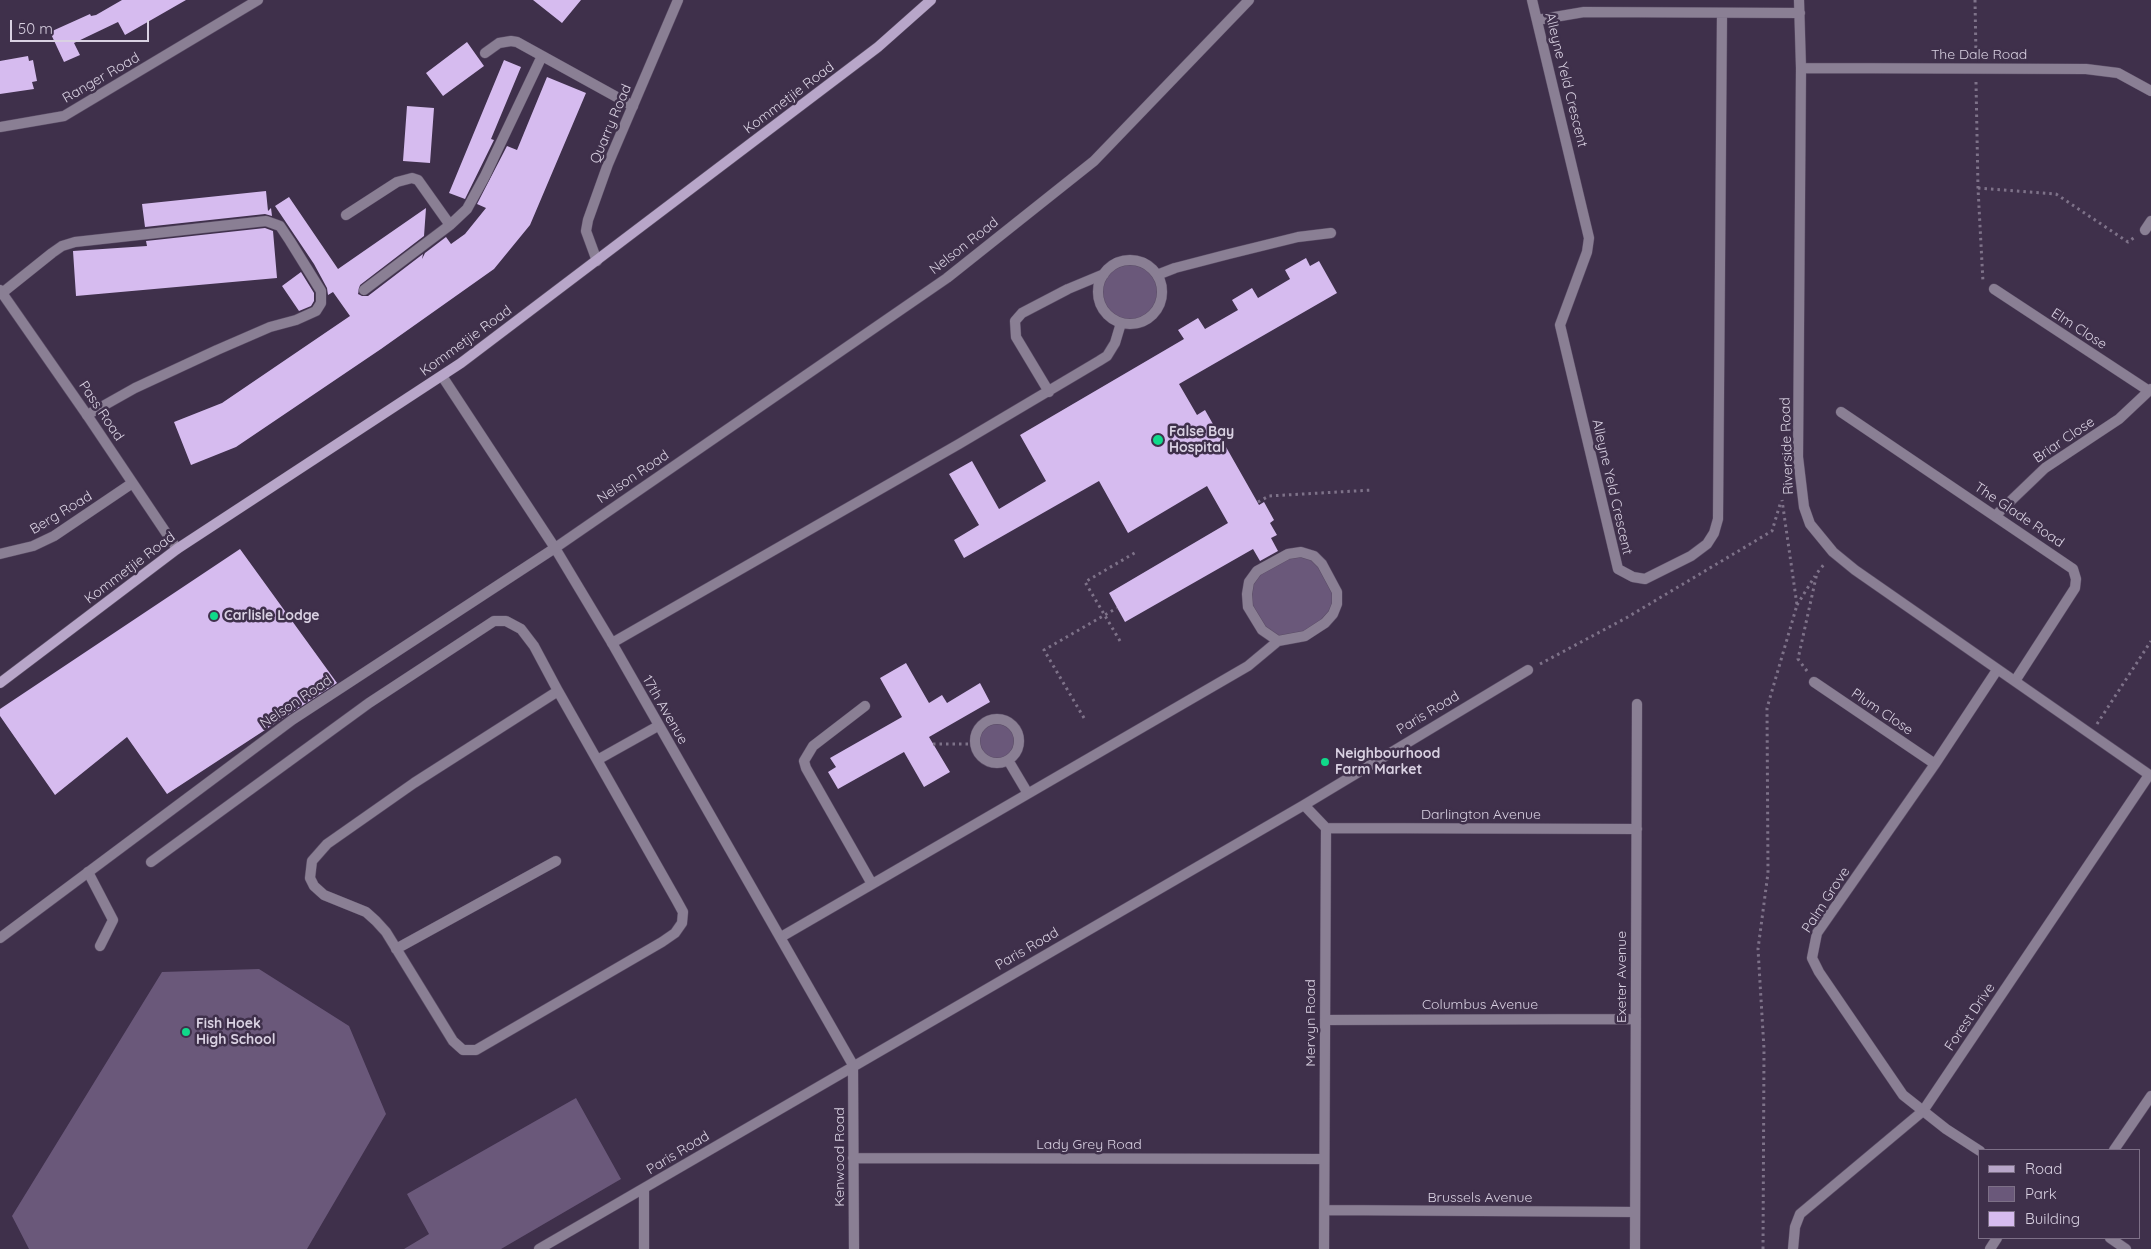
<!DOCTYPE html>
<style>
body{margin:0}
#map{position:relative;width:2151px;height:1249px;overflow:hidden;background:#3f304b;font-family:Quicksand,sans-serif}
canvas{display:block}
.legend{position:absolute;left:1978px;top:1149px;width:162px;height:90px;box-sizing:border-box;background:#3f304b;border:1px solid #7d7087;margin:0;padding:6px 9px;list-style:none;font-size:15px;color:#d9d1e2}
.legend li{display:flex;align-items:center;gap:10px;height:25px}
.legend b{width:25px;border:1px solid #7d7087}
.scale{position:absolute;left:10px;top:20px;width:139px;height:22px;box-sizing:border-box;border:2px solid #d9d1e2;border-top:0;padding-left:6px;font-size:15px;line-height:18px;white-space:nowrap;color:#d9d1e2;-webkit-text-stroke:4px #3f304b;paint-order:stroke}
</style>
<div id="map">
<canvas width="2151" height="1249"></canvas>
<ul class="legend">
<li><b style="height:6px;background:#b8a6c9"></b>Road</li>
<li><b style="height:14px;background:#6a587a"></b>Park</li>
<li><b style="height:14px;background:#d6bbef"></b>Building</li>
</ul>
<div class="scale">50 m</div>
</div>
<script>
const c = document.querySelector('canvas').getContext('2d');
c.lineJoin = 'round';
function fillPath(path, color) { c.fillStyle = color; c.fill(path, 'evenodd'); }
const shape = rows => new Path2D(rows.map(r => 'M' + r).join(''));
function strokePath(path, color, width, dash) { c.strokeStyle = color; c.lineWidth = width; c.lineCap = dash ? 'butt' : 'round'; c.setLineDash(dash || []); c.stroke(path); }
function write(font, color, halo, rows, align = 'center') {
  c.font = font + ' Quicksand,sans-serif'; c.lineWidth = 5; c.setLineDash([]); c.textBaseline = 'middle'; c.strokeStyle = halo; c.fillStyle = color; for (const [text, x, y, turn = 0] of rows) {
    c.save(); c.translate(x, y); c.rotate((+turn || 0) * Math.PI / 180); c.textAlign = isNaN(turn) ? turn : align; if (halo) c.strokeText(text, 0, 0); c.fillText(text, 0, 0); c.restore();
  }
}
const green = shape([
 '1098 292a32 32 0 1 1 64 0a32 32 0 1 1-64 0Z',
 [1288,554,1314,556,1337,592,1325,623,1278,641,1248,607,1249,582],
 '975 741a22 22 0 1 1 44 0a22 22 0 1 1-44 0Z',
 [259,969,349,1026,386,1114,307,1249,29,1249,12,1216,162,972],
 [576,1098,621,1179,501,1249,404,1249,429,1234,407,1194]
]);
const building = shape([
 [122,0,186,0,125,35,118,22,74,43,80,55,64,62,50,32,90,14,91,16,96,15],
 [533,0,581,0,562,23],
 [467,42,484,66,443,96,426,73],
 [28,56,29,61,33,60,37,81,32,82,34,89,0,94,0,61],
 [504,60,521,67,491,139,494,140,465,199,449,193],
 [547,77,586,93,530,225,494,269,381,349,236,447,191,465,174,422,222,403,350,316,333,292,328,295,327,288,314,264,275,206,289,197,338,269,426,208,424,236,360,285,358,294,362,296,368,296,423,254,422,259,425,253,446,237,451,244,465,234,486,208,477,204,507,146,517,150],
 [407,106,434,108,430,163,403,161],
 [266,191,268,211,271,208,272,216,265,214,145,227,142,204],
 [265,228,273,231,277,278,76,296,73,251,147,246,146,241],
 [1306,258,1310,266,1319,261,1337,293,1179,384,1197,415,1205,410,1259,505,1264,502,1274,520,1270,523,1277,535,1271,538,1278,551,1260,561,1253,549,1125,622,1109,593,1228,523,1207,486,1128,533,1099,481,964,558,954,540,979,525,949,474,972,461,999,509,1046,481,1020,435,1184,339,1178,330,1198,318,1205,329,1238,310,1232,300,1252,288,1258,298,1290,279,1285,270],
 [301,272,314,293,314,301,311,306,299,311,282,286],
 [240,549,337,683,167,794,127,737,55,795,0,716,0,709],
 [906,663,929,703,942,695,947,703,980,683,990,702,929,737,950,772,924,787,904,752,838,789,828,772,836,767,830,758,902,717,880,678]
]);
const path = shape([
 [1975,0,1976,56],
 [1976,82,1978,188,1983,282],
 [1978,188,2056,194,2128,242,2135,237],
 [1258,502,1269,496,1373,490],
 [1797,605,1815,576],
 [1120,641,1085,582,1138,551],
 [1540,664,1626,618,1772,531,1781,501],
 [1807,671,1798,659,1817,573,1825,563],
 [1084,718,1044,650,1117,608],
 [2097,724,2151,641],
 [933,744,975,744],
 [1763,1249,1764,1049,1758,949,1768,873,1767,708,1797,605,1782,500]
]);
const service = shape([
 [485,53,499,43,511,41,517,42,633,106],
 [346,215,397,182,412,178,418,180,450,225],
 '1098 292a32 32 0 1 1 64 0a32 32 0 1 1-64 0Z',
 [1157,275,1175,268,1229,254,1298,237,1331,233],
 [364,290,450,225,467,209,485,176,542,56],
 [2,293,52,253,62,246,75,242,266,221,280,226,290,241,321,291,321,303,316,311,296,320,270,327,217,350,135,388,87,415],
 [1049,392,1016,337,1015,321,1022,313,1068,289,1104,274],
 [1301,552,1314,556,1322,564,1337,592,1337,604,1333,614,1325,623,1305,636,1278,641,1262,630,1248,607,1247,594,1249,582,1257,571,1288,554,1301,552],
 [612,643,959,444,1099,361,1107,356,1115,343,1121,323],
 [558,691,677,901,683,912,682,923,675,933,662,942,476,1050,463,1050,453,1041,386,932,376,921,366,912,324,895,314,886,310,878,312,861,327,844,414,783,558,691],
 [865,706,813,746,804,761,806,768,872,884],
 '975 741a22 22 0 1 1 44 0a22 22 0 1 1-44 0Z',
 [599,759,658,726],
 [1008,760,1027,792],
 [151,862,369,703,494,621,506,621,521,629,534,646,558,691],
 [88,872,113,920,100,946],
 [781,937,1248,666,1278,641],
 [396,949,556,861]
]);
const minor = shape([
 [1532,0,1589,238,1587,252,1560,325,1618,569,1633,577,1645,579,1691,556,1707,544,1714,533,1718,519,1722,13],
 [1799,0,1801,68,1798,457,1804,507,1810,524,1833,552,1855,570,2151,776],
 [1537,20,1584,12,1800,13],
 [1801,68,2086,69,2118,73,2151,91],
 [0,127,64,116,258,0],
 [2145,230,2151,221],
 [597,261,586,231,588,220,608,164,678,0],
 [1994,289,2149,391],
 [0,290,87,415,177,549],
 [442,376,555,548,612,643,853,1065,854,1249],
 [1841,412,2073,569,2076,579,2075,588,2015,681],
 [1995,516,2045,468,2119,419,2151,389],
 [0,554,33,546,54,536,131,484],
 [1814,682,1935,764],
 [1304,805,1326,828,1324,1249],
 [1326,828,1637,829],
 [0,938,292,720,555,548,947,278,1094,161,1249,0],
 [1325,1020,1636,1019],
 [2114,1150,2151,1096],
 [1980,1151,1946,1129,1903,1095,1819,972,1812,958,1817,933,1935,764,1997,670],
 [853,1158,1324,1159],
 [644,1190,644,1249],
 [1325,1210,1635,1212],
 [2110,1238,2126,1249],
 [539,1249,1304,805,1528,670],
 [1635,1249,1637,704],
 [1793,1249,1795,1227,1800,1214,1923,1111,2149,775],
 [1990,1249,1997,1238]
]);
const secondary = shape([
 [0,683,177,549,461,363,878,47,931,0]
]);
const markers = [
 [1158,440,6,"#10d98a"],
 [214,616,5,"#10d98a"],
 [1325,762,5,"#10d98a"],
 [186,1032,5,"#10d98a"]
];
const streetNames = [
 ["The Dale Road",1979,55],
 ["Ranger Road",101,78,-30],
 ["Alleyne Yeld Crescent",1566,80,76],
 ["Kommetjie Road",789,98,-37],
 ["Quarry Road",611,124,-67],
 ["Nelson Road",964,246,-38],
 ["Elm Close",2079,329,33],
 ["Kommetjie Road",466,341,-36],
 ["Pass Road",101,411,56],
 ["Briar Close",2064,440,-34],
 ["Riverside Road",1787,446,-92],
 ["Nelson Road",633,477,-34],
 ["Alleyne Yeld Crescent",1612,487,77],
 ["Berg Road",61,513,-31],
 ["The Glade Road",2019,515,34],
 ["Kommetjie Road",130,568,-37],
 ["Nelson Road",296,702,-34],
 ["17th Avenue",665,710,60],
 ["Plum Close",1882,712,34],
 ["Paris Road",1428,713,-31],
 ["Darlington Avenue",1481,815],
 ["Palm Grove",1826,900,-57],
 ["Paris Road",1027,949,-30],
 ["Exeter Avenue",1622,977,-90],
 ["Columbus Avenue",1480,1005],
 ["Forest Drive",1970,1017,-56],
 ["Mervyn Road",1311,1023,-90],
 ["Lady Grey Road",1089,1145],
 ["Paris Road",678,1153,-31],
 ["Kenwood Road",840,1157,-90],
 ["Brussels Avenue",1480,1198]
];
const poiNames = [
 ["False Bay",1169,432],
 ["Hospital",1169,448],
 ["Carlisle Lodge",224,616],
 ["Neighbourhood",1335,754],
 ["Farm Market",1335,770],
 ["Fish Hoek",196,1024],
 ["High School",196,1040]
];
fillPath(green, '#6a587a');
fillPath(building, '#d6bbef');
strokePath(service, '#5b4d66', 11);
strokePath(minor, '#5b4d66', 11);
strokePath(secondary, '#5b4d66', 11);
strokePath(path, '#7e7289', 3, [2.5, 4]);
strokePath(service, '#8a7f94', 10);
strokePath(minor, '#8a7f94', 10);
strokePath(secondary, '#b8a6c9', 10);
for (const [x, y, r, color] of markers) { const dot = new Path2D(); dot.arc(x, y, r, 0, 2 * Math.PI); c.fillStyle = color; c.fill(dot); strokePath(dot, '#3f304b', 2); }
write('14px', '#d9d1e2', '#3f304b', streetNames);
write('bold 14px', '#d9d1e2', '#3f304b', poiNames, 'left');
</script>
